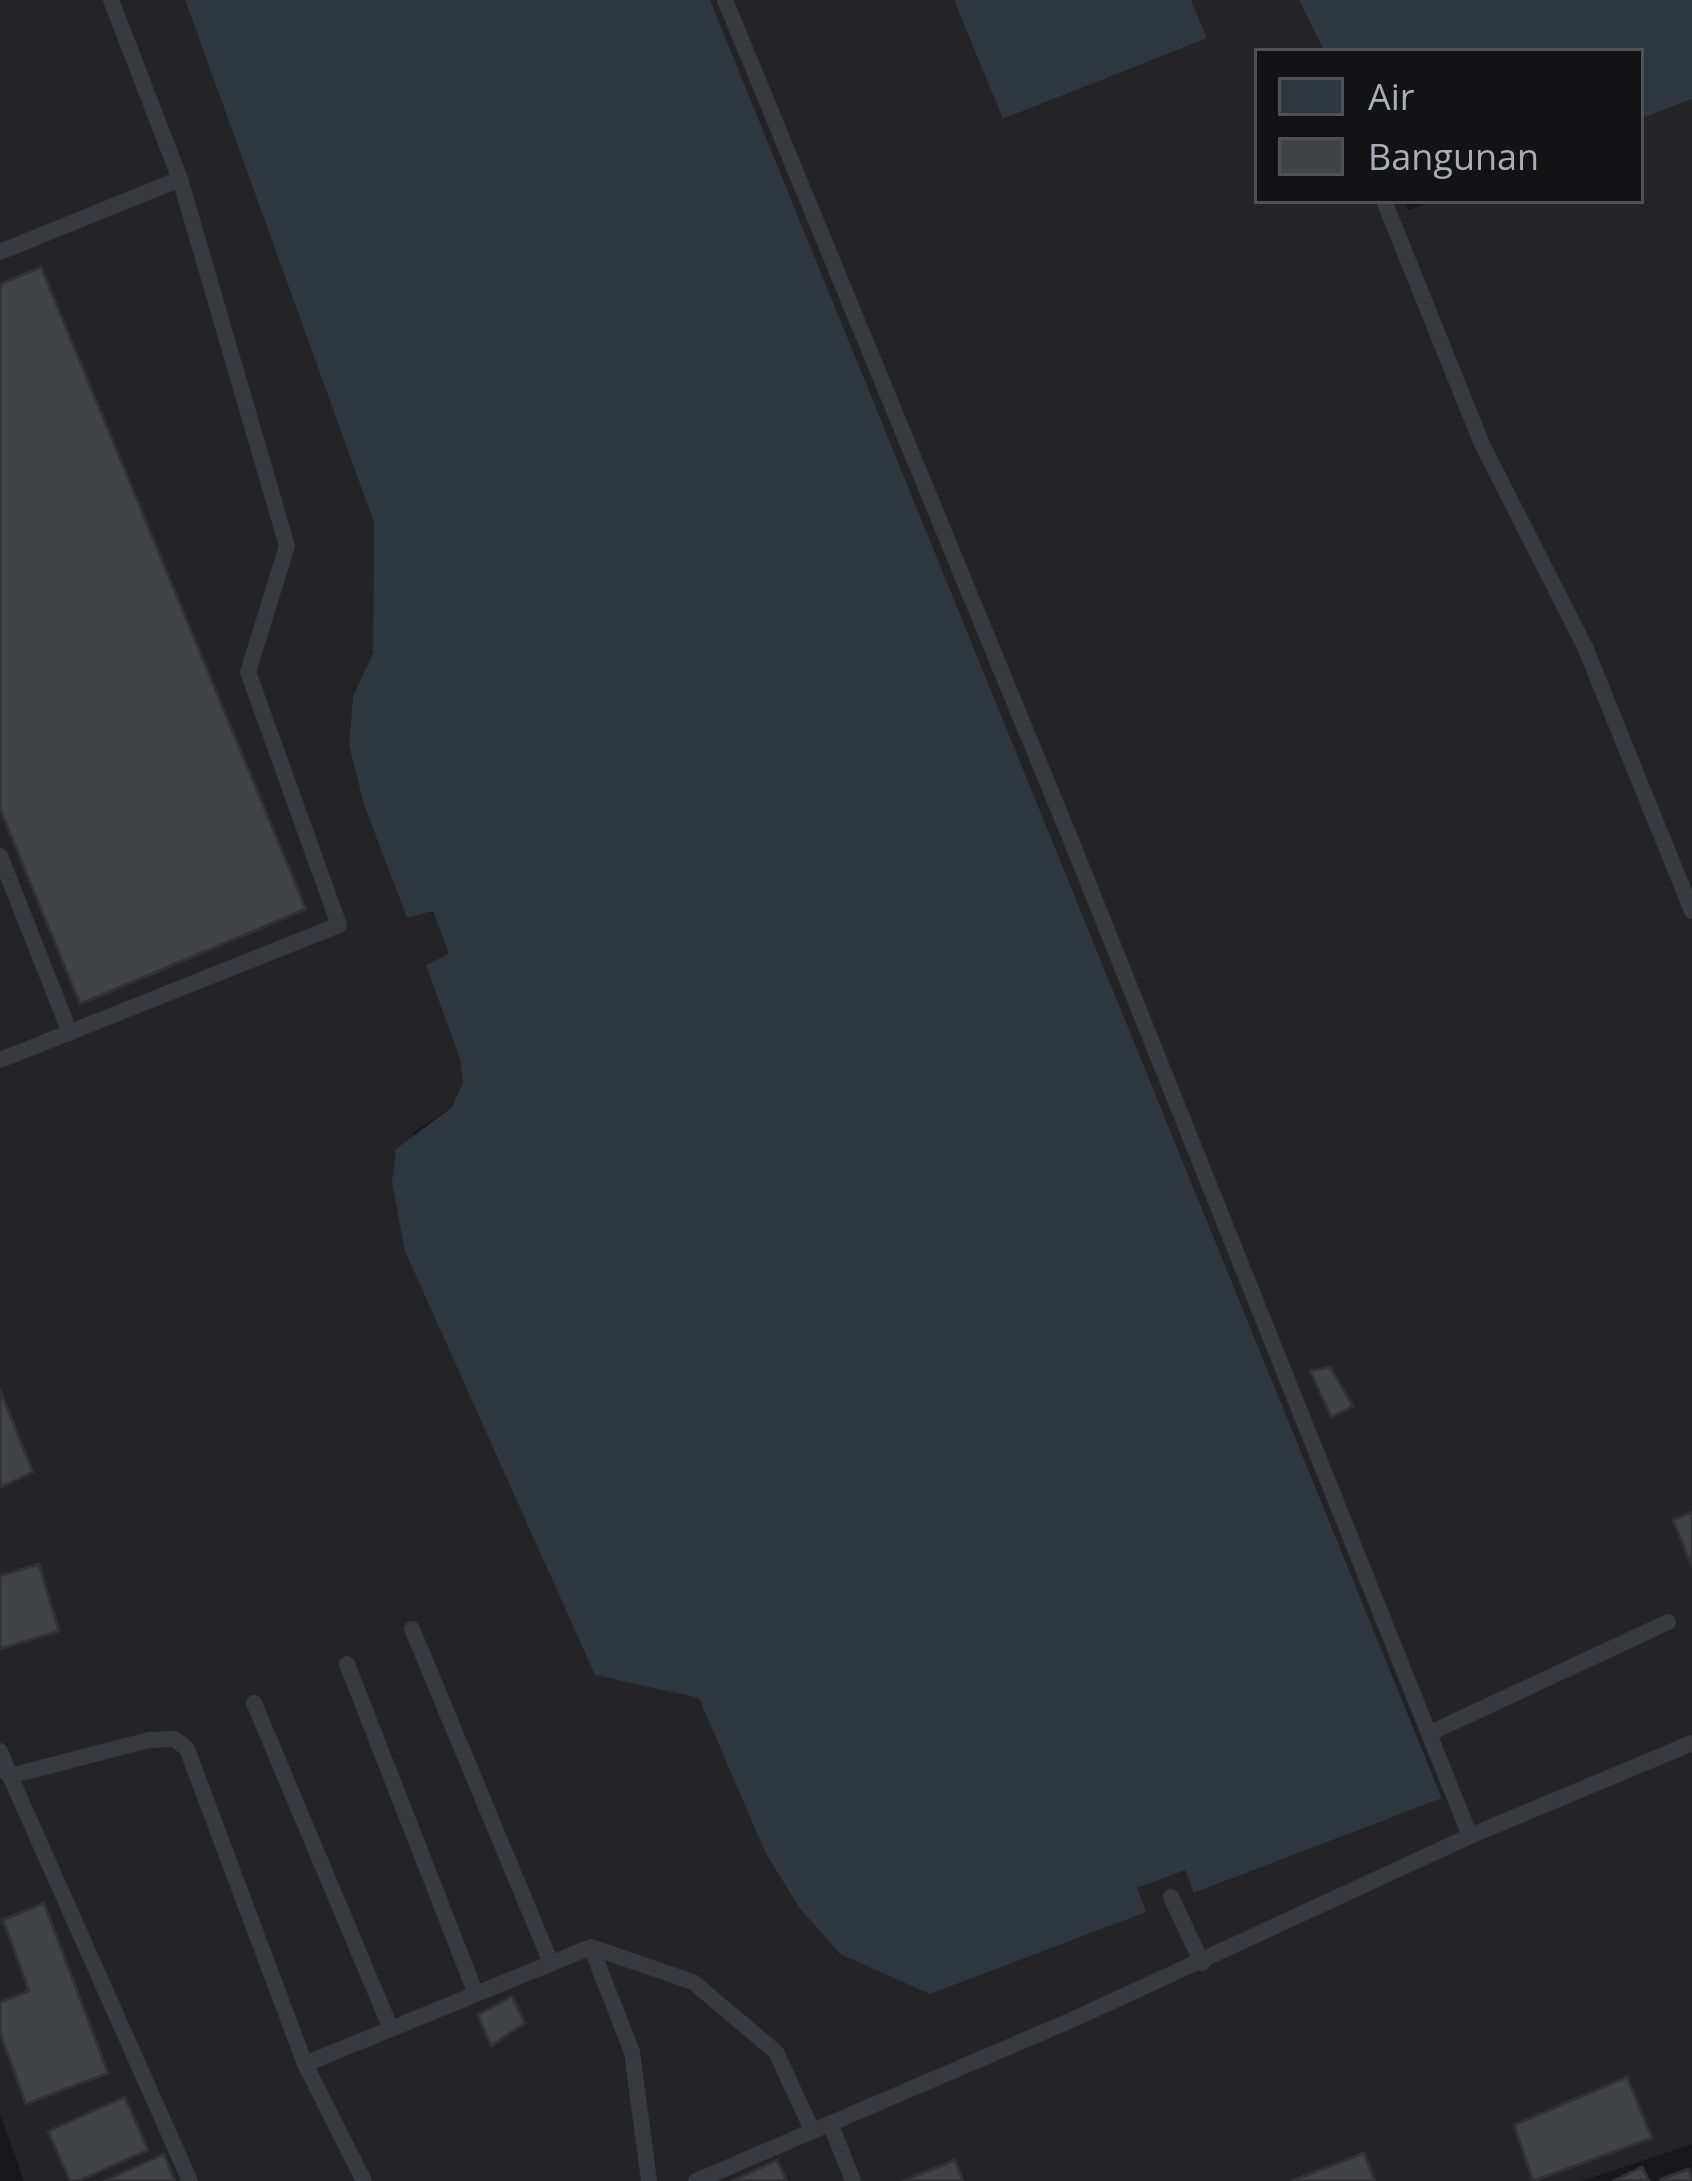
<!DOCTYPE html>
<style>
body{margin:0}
#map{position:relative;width:1692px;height:2181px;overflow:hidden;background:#18181a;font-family:"Open Sans",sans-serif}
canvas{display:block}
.legend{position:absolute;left:1254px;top:48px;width:390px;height:156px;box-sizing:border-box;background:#131315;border:3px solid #4f5157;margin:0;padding:15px 21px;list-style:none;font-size:36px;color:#aaaeba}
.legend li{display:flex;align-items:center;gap:24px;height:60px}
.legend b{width:60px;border:3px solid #4f5157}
</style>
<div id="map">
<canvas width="1692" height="2181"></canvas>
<ul class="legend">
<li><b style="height:33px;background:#2e363f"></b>Air</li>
<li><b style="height:33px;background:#424347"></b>Bangunan</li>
</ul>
</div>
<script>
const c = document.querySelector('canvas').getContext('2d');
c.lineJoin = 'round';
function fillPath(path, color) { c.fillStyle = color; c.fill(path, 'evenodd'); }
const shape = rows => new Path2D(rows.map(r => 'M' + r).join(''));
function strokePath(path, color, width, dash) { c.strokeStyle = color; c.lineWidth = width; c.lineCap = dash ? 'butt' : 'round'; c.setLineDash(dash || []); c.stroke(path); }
const built = shape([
 [0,0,185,0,374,523,373,653,353,696,349,747,364,805,407,918,433,911,450,955,427,965,460,1059,463,1082,452,1107,413,1133,700,1698,765,1852,798,1906,1145,1912,1137,1888,1185,1869,1195,1893,1442,1797,710,0,954,0,1004,119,1206,37,1191,0,1299,0,1324,51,1257,51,1257,201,1404,201,1408,210,1432,201,1641,201,1641,119,1692,99,1692,2144,1582,2181,24,2181,0,2113]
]);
const water = shape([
 [185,0,710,0,1442,1798,1194,1893,1185,1870,1137,1888,1146,1912,930,1994,840,1954,798,1906,765,1852,699,1698,595,1675,405,1251,392,1183,396,1149,452,1107,463,1082,460,1059,426,965,449,954,433,911,407,918,364,805,349,746,353,696,373,653,374,523],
 [954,0,1191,0,1207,38,1003,119],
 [1299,0,1692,0,1692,99,1641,119,1641,51,1324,51]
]);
const building = shape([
 [41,267,306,909,80,1004,0,809,0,284,41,267],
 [1330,1367,1353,1406,1331,1417,1310,1371,1330,1367],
 [0,1390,33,1472,0,1488,0,1390],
 [1692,1512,1692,1567,1673,1520,1692,1512],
 [39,1564,59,1631,0,1649,0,1576,39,1564],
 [44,1903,108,2073,26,2104,0,2033,0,2002,29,1991,3,1920,44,1903],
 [512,1996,525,2023,491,2046,478,2015,512,1996],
 [1627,2077,1652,2138,1533,2181,1514,2125,1627,2077],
 [125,2097,148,2150,78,2181,70,2181,48,2131,125,2097],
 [1364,2153,1375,2181,1291,2181,1364,2153],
 [164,2154,175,2181,104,2181,164,2154],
 [777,2160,787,2181,732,2181,777,2160],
 [955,2160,963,2181,903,2181,955,2160],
 [1642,2167,1649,2181,1613,2181,1642,2167],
 [1689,2169,1692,2181,1662,2181,1661,2179,1689,2169]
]);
const service = shape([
 [725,0,1073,845,1470,1836],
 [1384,201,1482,444,1585,647,1692,911],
 [0,252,180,179],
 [0,856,70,1033],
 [0,1060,339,925,248,672,287,546,180,179,111,0],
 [412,1629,551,1963],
 [347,1664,476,1994],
 [254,1703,391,2029],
 [1430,1733,1668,1622],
 [0,1751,10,1776,149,1740,175,1739,187,1749,305,2064,364,2181],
 [2,1768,10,1776,190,2181],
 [1171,1897,1202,1963],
 [591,1947,632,2052,649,2181],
 [305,2064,591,1947,693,1982,776,2052,812,2130],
 [830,2123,853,2181],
 [696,2181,1074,2019,1470,1836,1692,1743]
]);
fillPath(built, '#242427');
fillPath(water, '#2e363f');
fillPath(building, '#424347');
strokePath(building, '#323236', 3);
strokePath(service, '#393a3f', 16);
</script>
